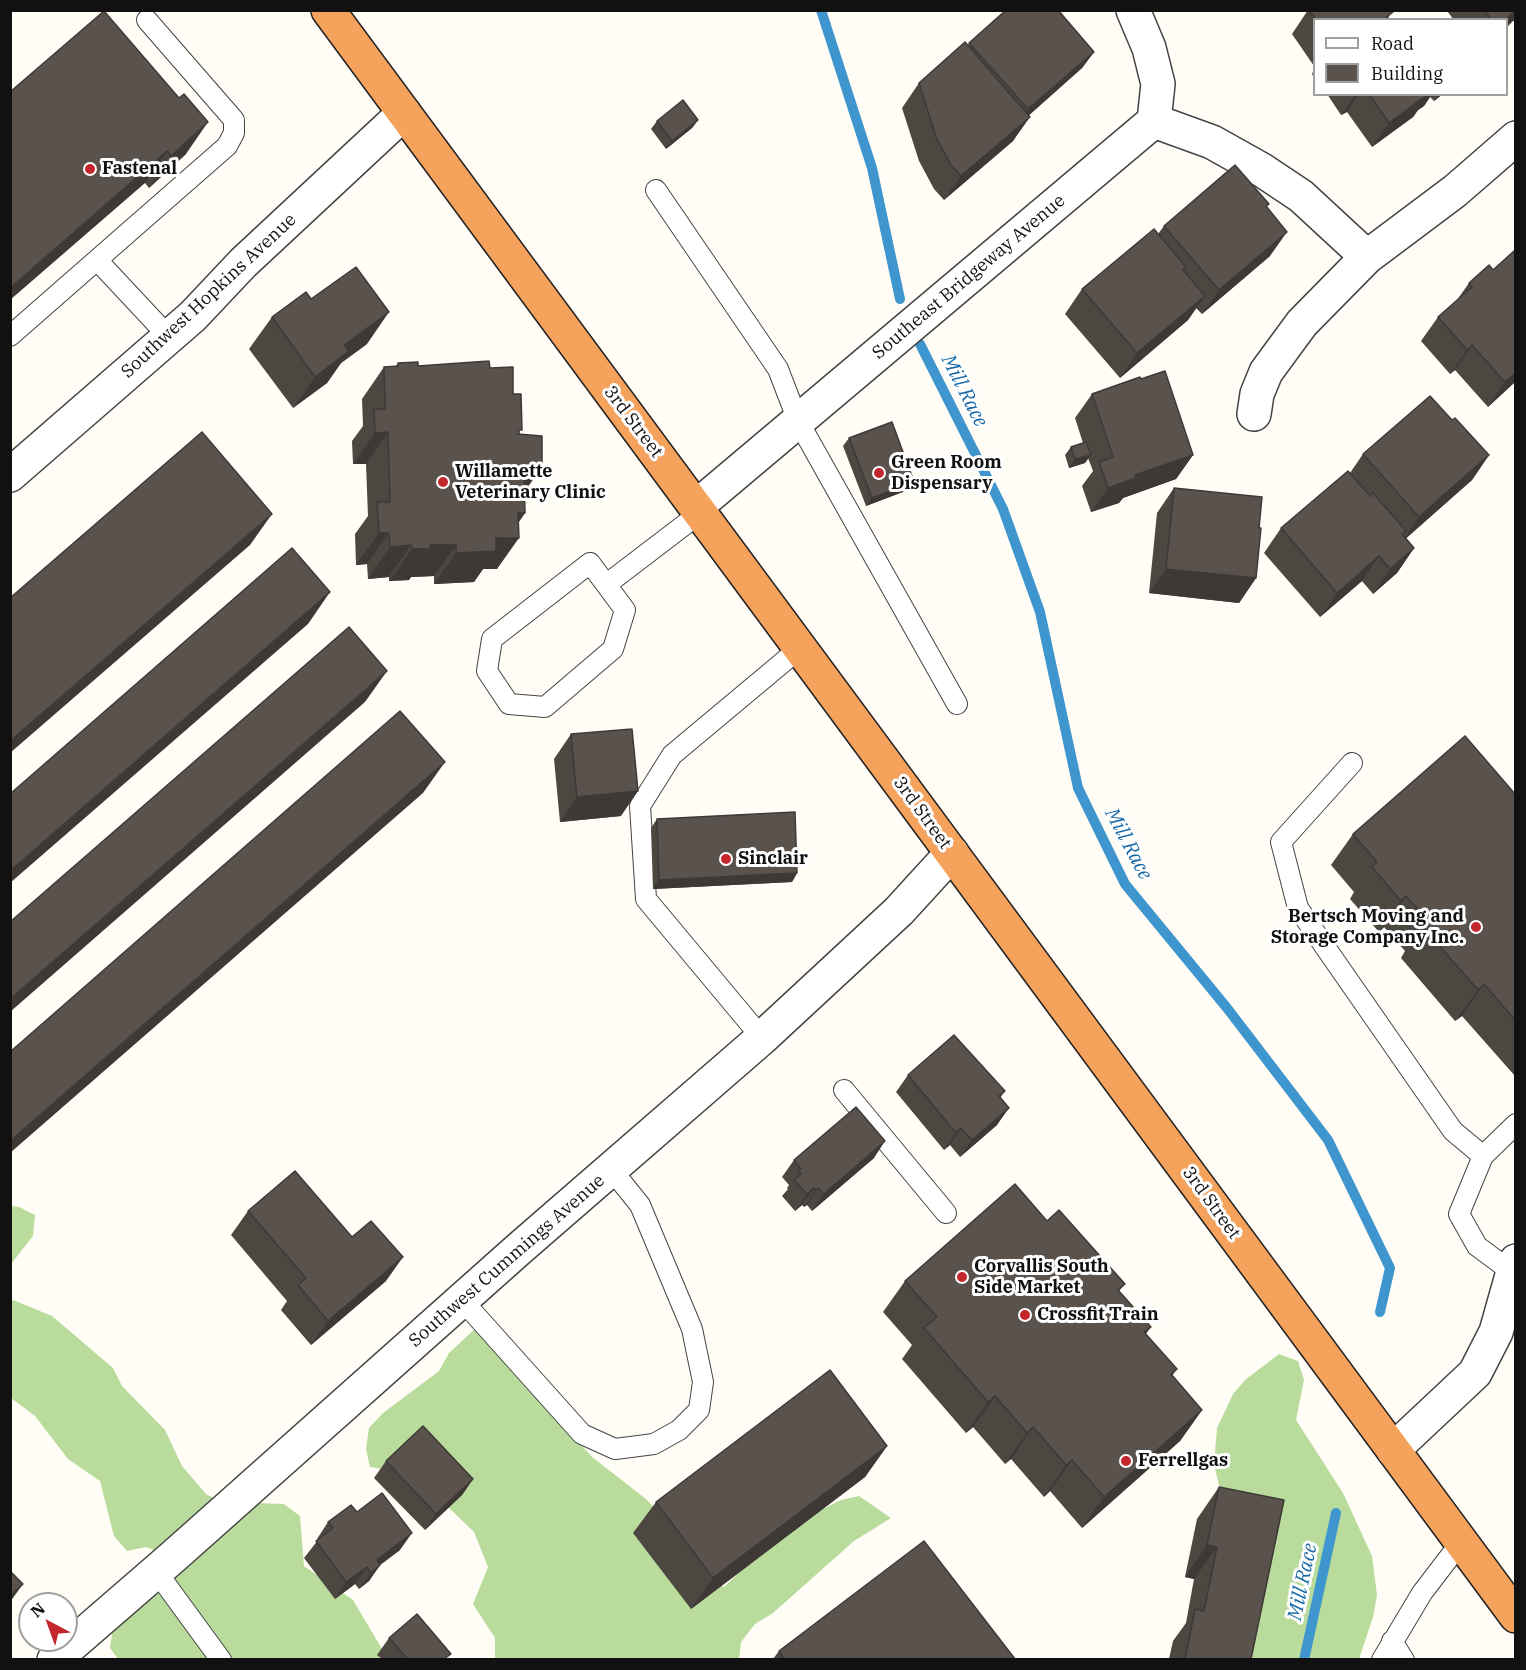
<!DOCTYPE html>
<style>
body{margin:0}
#map{position:relative;width:1526px;height:1670px;overflow:hidden;background:#fffdf5;font-family:"IBM Plex Serif",serif}
canvas{display:block}
.frame{position:absolute;inset:0;border:12px solid #111;pointer-events:none}
.legend{position:absolute;left:1313px;top:18px;width:195px;height:78px;box-sizing:border-box;background:#fff;border:2px solid #a0a0a0;margin:0;padding:8px 10px;list-style:none;font-size:18px;color:#111}
.legend li{display:flex;align-items:center;gap:12px;height:30px}
.legend b{width:30px;border:2px solid #a0a0a0}
.north{position:absolute;left:18px;top:1592px;width:60px;height:60px;box-sizing:border-box;background:#fff;border:2px solid #a0a0a0;border-radius:50%;rotate:319deg;font-size:16px;font-weight:700;line-height:24px;text-align:center;color:#111}
.north::after{content:'';display:block;margin:auto;width:21px;height:27px;background:#c4262e;clip-path:polygon(50% 0,100% 100%,50% 72%,0 100%)}
</style>
<div id="map">
<canvas width="1526" height="1670"></canvas>
<div class="frame"></div>
<ul class="legend">
<li><b style="height:8px;background:#fff"></b>Road</li>
<li><b style="height:16px;background:#5a524d"></b>Building</li>
</ul>
<div class="north">N</div>
</div>
<script>
const c = document.querySelector('canvas').getContext('2d');
c.lineJoin = 'round';
function fillPath(path, color) { c.fillStyle = color; c.fill(path, 'evenodd'); }
const shape = rows => new Path2D(rows.map(r => 'M' + r).join(''));
function strokePath(path, color, width, dash) { c.strokeStyle = color; c.lineWidth = width; c.lineCap = dash ? 'butt' : 'round'; c.setLineDash(dash || []); c.stroke(path); }
function write(font, color, halo, rows, align = 'center') {
  c.font = font + ' "IBM Plex Serif",serif'; c.lineWidth = 6; c.setLineDash([]); c.textBaseline = 'middle'; c.strokeStyle = halo; c.fillStyle = color; for (const [text, x, y, turn = 0] of rows) {
    c.save(); c.translate(x, y); c.rotate((+turn || 0) * Math.PI / 180); c.textAlign = isNaN(turn) ? turn : align; if (halo) c.strokeText(text, 0, 0); c.fillText(text, 0, 0); c.restore();
  }
}
const forest = shape([
 [11,1206,19,1207,35,1215,33,1236,11,1264],
 [13,1300,52,1316,113,1368,122,1386,165,1430,182,1466,207,1495,225,1502,284,1504,300,1516,304,1566,353,1600,388,1659,118,1659,110,1648,113,1627,165,1554,146,1547,127,1551,114,1536,100,1481,68,1459,35,1416,11,1398,10,1302],
 [477,1327,592,1457,646,1499,674,1528,706,1579,724,1587,787,1527,841,1500,859,1496,891,1518,854,1541,773,1613,755,1624,741,1642,739,1659,495,1659,495,1638,473,1604,488,1567,474,1532,414,1474,370,1467,366,1449,369,1428,383,1413,439,1371,449,1353],
 [1279,1354,1298,1361,1304,1380,1296,1420,1343,1493,1372,1556,1377,1595,1373,1617,1359,1659,1224,1659,1230,1503,1219,1485,1214,1465,1217,1428,1233,1394,1245,1380]
]);
const stream = shape([
 [821,10,872,168,900,299],
 [920,344,1003,509,1040,612,1078,788,1125,884,1227,1008,1328,1140,1390,1268,1380,1312],
 [1304,1660,1336,1513]
]);
const lane = shape([
 [656,190,778,369,798,421,957,704],
 [97,260,169,337],
 [10,336,227,146,234,133,234,120,147,20],
 [590,563,625,610,613,649,545,707,509,704,487,671,492,639,590,563],
 [607,584,700,513],
 [1352,763,1281,842,1298,908,1453,1131,1483,1156,1459,1214,1477,1246,1512,1272],
 [762,1038,646,899,640,806,672,755,800,648],
 [844,1090,946,1213],
 [1483,1156,1516,1124],
 [462,1300,582,1434,615,1449,654,1444,679,1430,699,1410,703,1382,692,1329,640,1205,611,1169],
 [156,1571,221,1660],
 [1392,1641,1404,1660],
 [1382,1660,1422,1593,1461,1542]
]);
const street = shape([
 [1154,121,1212,142,1262,170,1301,196,1367,257],
 [1254,414,1257,394,1266,372,1302,323,1367,257,1455,191,1516,138],
 [10,475,193,316,243,263,404,113],
 [696,507,1154,121,1158,84,1149,48,1133,10],
 [1393,1450,1475,1373,1496,1332,1516,1261],
 [54,1660,174,1556,520,1248,762,1038,899,911,952,853]
]);
const highway = shape([
 [328,10,1516,1616]
]);
const wall = shape([
 [1308,10,1391,10,1388,20,1314,20,1314,66,1292,34],
 [1515,10,1515,22,1514,21,1506,20,1454,20,1447,11],
 [969,43,1094,52,1082,68,1029,115,1013,141,944,200,934,189,919,161,902,108,919,83,968,45],
 [1314,69,1314,78,1312,74],
 [10,92,186,154,149,188,145,183],
 [1327,94,1443,94,1434,101,1430,97,1424,106,1418,110,1413,117,1372,147,1347,112,1341,115],
 [698,120,692,128,666,149,651,129,657,121],
 [1269,204,1267,207,1270,256,1202,314,1196,308,1188,320,1120,378,1065,314,1082,289,1158,234,1164,226],
 [1489,265,1515,382,1488,407,1455,370,1450,374,1421,341,1438,317,1457,300,1469,283],
 [311,299,367,344,341,363,327,383,293,408,249,349,272,317],
 [398,363,418,366,490,368,513,394,520,434,525,492,525,513,518,523,497,569,483,569,474,582,434,584,434,576,411,577,409,580,389,581,389,577,368,579,367,564,356,565,355,534,368,516,366,464,353,464,352,441,363,426,362,399,384,367,396,366],
 [1141,379,1193,455,1176,479,1123,498,1119,503,1091,512,1082,486,1093,471,1088,458,1085,463,1069,468,1065,455,1071,447,1083,443,1075,418,1092,394],
 [849,438,914,482,908,490,866,506,843,446],
 [1363,454,1489,455,1472,480,1406,538,1414,548,1397,573,1373,594,1362,581,1320,617,1264,553,1281,528,1350,473],
 [1174,488,1259,528,1256,578,1239,603,1149,593,1157,513],
 [571,734,621,816,560,822,554,759],
 [1515,794,1515,1076,1462,1016,1455,1021,1401,958,1405,951,1384,927,1379,932,1350,899,1354,892,1331,865,1353,834],
 [657,819,797,873,792,882,653,889,651,828],
 [908,1075,1005,1091,1000,1098,997,1125,960,1157,950,1145,944,1150,896,1092],
 [874,1158,812,1211,807,1205,804,1207,802,1205,795,1211,782,1196,788,1189,787,1188,789,1185,782,1177,794,1160],
 [248,1211,386,1281,311,1345,281,1310,287,1301,231,1235],
 [1047,1221,1125,1284,1119,1291,1151,1327,1146,1334,1177,1369,1172,1376,1202,1410,1180,1441,1082,1528,1050,1491,1044,1497,1011,1459,1005,1464,973,1427,966,1433,902,1359,912,1345,883,1312,905,1281],
 [887,1446,865,1477,691,1609,633,1533,656,1502],
 [386,1461,473,1479,462,1495,425,1530,374,1478],
 [1219,1487,1251,1659,1169,1659,1173,1641,1186,1623,1194,1579,1185,1577,1197,1519],
 [357,1512,400,1550,380,1565,369,1581,359,1589,355,1584,335,1599,304,1558,318,1540,317,1539,328,1522],
 [389,1638,447,1659,382,1659,377,1655],
 [779,1651,1015,1659,773,1659]
]);
const shadedWall = shape([
 [1515,10,1515,19,1506,28,1506,20,1505,20],
 [1094,52,1082,68,1017,126,1028,109],
 [1356,94,1359,94,1347,112,1341,115],
 [1426,94,1432,94,1424,106,1418,110,1413,117,1372,147,1389,123],
 [1438,94,1443,94,1434,101],
 [1030,117,1013,141,944,200,961,176],
 [698,120,692,128,666,149,672,141],
 [208,122,186,154,149,188,171,156],
 [167,151,145,183,10,300,10,288],
 [1287,232,1270,256,1202,314,1219,290],
 [1205,296,1188,320,1120,378,1137,353],
 [389,312,367,344,341,363,327,383,293,408,315,377,344,345],
 [1472,345,1455,370,1450,374,1467,350],
 [1515,373,1515,382,1488,407,1505,382],
 [388,432,366,464,353,464,375,433],
 [1091,455,1085,463,1069,468,1075,459],
 [1193,455,1176,479,1123,498,1119,503,1091,512,1108,488,1135,475],
 [1489,455,1472,480,1402,542,1419,517],
 [542,467,520,498,519,469],
 [914,482,908,490,866,506,872,498],
 [518,513,525,513,508,538,519,538,497,569,483,569,474,582,434,584,456,553,496,538],
 [272,514,250,545,10,753,10,741],
 [379,533,389,533,367,564,356,565],
 [411,545,389,577,368,579,390,547],
 [430,545,456,545,434,576,411,577,409,580,389,581,412,549],
 [1414,548,1397,573,1373,594,1390,569],
 [1379,556,1362,581,1320,617,1337,593],
 [1166,569,1256,578,1239,603,1149,593],
 [330,592,308,624,10,883,10,871],
 [387,671,365,702,10,1012,10,999],
 [445,762,423,793,10,1153,10,1141],
 [638,791,621,816,560,822,577,797],
 [797,873,792,882,653,889,659,880],
 [1406,896,1384,927,1379,932,1401,901],
 [1484,984,1462,1016,1455,1021,1478,990],
 [1009,1108,997,1125,960,1157,972,1140],
 [961,1128,950,1145,944,1150,956,1133],
 [885,1141,874,1158,812,1211,824,1194],
 [814,1188,802,1205,795,1211,807,1194],
 [818,1188,807,1205,804,1207,816,1190],
 [403,1257,386,1281,311,1345,328,1321],
 [995,1396,973,1427,966,1433,988,1402],
 [1202,1410,1180,1441,1082,1528,1104,1497],
 [1033,1427,1011,1459,1005,1464,1027,1433],
 [887,1446,865,1477,691,1609,713,1578],
 [1072,1460,1050,1491,1044,1497,1066,1465],
 [473,1479,462,1495,425,1530,436,1514],
 [412,1533,400,1550,380,1565,369,1581,359,1589,371,1573,377,1560],
 [1207,1545,1217,1547,1194,1579,1185,1577],
 [367,1567,355,1584,335,1599,346,1582],
 [23,1584,10,1602,10,1596]
]);
const building = shape([
 [1006,10,1058,10,1094,52,1028,109,969,43,1006,10],
 [1309,10,1391,10,1393,12,1383,20,1316,20,1309,10],
 [1484,10,1515,10,1505,20,1492,20,1484,10],
 [104,11,179,98,184,94,208,122,171,156,167,151,10,288,10,92,104,11],
 [965,42,1030,117,961,176,951,165,936,137,919,83,965,42],
 [1369,94,1428,94,1389,123,1369,94],
 [683,100,698,120,672,141,657,121,683,100],
 [1235,165,1269,204,1266,206,1287,232,1219,290,1164,226,1235,165],
 [1154,229,1186,267,1183,270,1205,296,1137,353,1082,289,1154,229],
 [1514,251,1515,253,1515,373,1505,382,1472,345,1467,350,1438,317,1472,287,1469,283,1489,265,1493,270,1514,251],
 [356,267,389,312,344,345,349,351,315,377,272,317,306,292,311,299,356,267],
 [489,361,490,368,513,367,513,394,521,394,522,430,519,430,518,434,542,436,542,467,519,469,520,477,524,477,525,513,518,513,519,538,496,538,496,551,456,553,456,545,430,545,431,549,412,549,411,545,390,547,389,533,379,533,377,502,390,502,388,432,375,433,374,409,385,409,384,367,398,366,398,363,418,362,418,366,489,361],
 [1165,371,1193,455,1135,475,1136,478,1108,488,1099,462,1113,457,1092,394,1140,377,1141,379,1165,371],
 [1430,396,1452,420,1455,418,1489,455,1419,517,1363,454,1430,396],
 [892,422,914,482,872,498,849,438,892,422],
 [202,432,272,514,10,741,10,598,202,432],
 [1086,442,1091,455,1075,459,1071,447,1086,442],
 [1348,471,1370,496,1373,493,1406,531,1402,534,1414,548,1390,569,1379,556,1337,593,1281,528,1348,471],
 [1174,488,1262,497,1259,528,1261,528,1256,578,1166,569,1174,488],
 [292,548,330,592,10,871,10,794,292,548],
 [349,627,387,671,10,999,10,922,349,627],
 [400,711,445,762,10,1141,10,1052,400,711],
 [632,729,638,791,577,797,571,734,632,729],
 [1465,736,1515,794,1515,1020,1484,984,1478,990,1423,927,1429,921,1406,896,1401,901,1372,867,1377,862,1353,834,1465,736],
 [795,812,797,873,659,880,657,819,795,812],
 [954,1035,1005,1091,999,1096,1009,1108,972,1140,961,1128,956,1133,908,1075,954,1035],
 [856,1107,885,1141,824,1194,818,1188,816,1190,814,1188,807,1194,794,1180,801,1174,798,1171,801,1169,794,1160,856,1107],
 [295,1171,352,1237,371,1221,403,1257,328,1321,298,1285,306,1278,248,1211,295,1171],
 [1015,1184,1047,1221,1059,1210,1125,1284,1118,1290,1151,1327,1144,1332,1177,1369,1171,1374,1202,1410,1104,1497,1072,1460,1066,1465,1033,1427,1027,1433,995,1396,988,1402,924,1328,937,1317,905,1281,1015,1184],
 [830,1370,887,1446,713,1578,656,1502,830,1370],
 [423,1426,473,1479,436,1514,386,1461,423,1426],
 [1219,1487,1284,1500,1251,1659,1185,1659,1195,1609,1204,1611,1217,1547,1207,1545,1219,1487],
 [382,1493,412,1533,377,1560,380,1565,371,1573,367,1567,346,1582,316,1541,333,1528,328,1522,351,1505,357,1512,382,1493],
 [924,1541,1015,1659,785,1659,779,1651,924,1541],
 [10,1571,23,1584,10,1596,10,1571],
 [417,1614,451,1654,444,1659,408,1659,389,1638,417,1614]
]);
const markers = [
 [90,169,6,"#c4262e"],
 [879,473,6,"#c4262e"],
 [443,482,6,"#c4262e"],
 [726,859,6,"#c4262e"],
 [1476,927,6,"#c4262e"],
 [962,1277,6,"#c4262e"],
 [1025,1315,6,"#c4262e"],
 [1126,1461,6,"#c4262e"]
];
const poiNames = [
 ["Fastenal",102,169],
 ["Green Room",891,463],
 ["Dispensary",891,484],
 ["Willamette",455,472],
 ["Veterinary Clinic",455,493],
 ["Sinclair",738,859],
 ["Bertsch Moving and",1464,917,"right"],
 ["Storage Company Inc.",1464,938,"right"],
 ["Corvallis South",974,1267],
 ["Side Market",974,1288],
 ["Crossfit Train",1037,1315],
 ["Ferrellgas",1138,1461]
];
const streetNames = [
 ["Southeast Bridgeway Avenue",969,277,-40],
 ["Southwest Hopkins Avenue",209,296,-43],
 ["3rd Street",633,422,53],
 ["3rd Street",922,813,54],
 ["3rd Street",1211,1203,54],
 ["Southwest Cummings Avenue",507,1261,-41]
];
const waterNames = [
 ["Mill Race",964,391,63],
 ["Mill Race",1128,844,62],
 ["Mill Race",1303,1582,-78]
];
fillPath(forest, '#b9dc9c');
strokePath(stream, '#3f96cf', 10);
strokePath(lane, '#444', 22);
strokePath(street, '#444', 36);
strokePath(highway, '#222', 36);
strokePath(lane, '#fff', 20);
strokePath(street, '#fff', 33);
strokePath(highway, '#f5a25d', 33);
fillPath(wall, '#4d4742');
fillPath(shadedWall, '#3f3936');
fillPath(building, '#5a524d');
strokePath(building, '#3f3936', 1.5);
for (const [x, y, r, color] of markers) { const dot = new Path2D(); dot.arc(x, y, r, 0, 2 * Math.PI); c.fillStyle = color; c.fill(dot); strokePath(dot, '#fff', 2); }
write('bold 18px', '#111', '#fff', poiNames, 'left');
write('18px', '#111', '#fff', streetNames);
write('italic 20px', '#1768a6', '#fff', waterNames);
</script>
